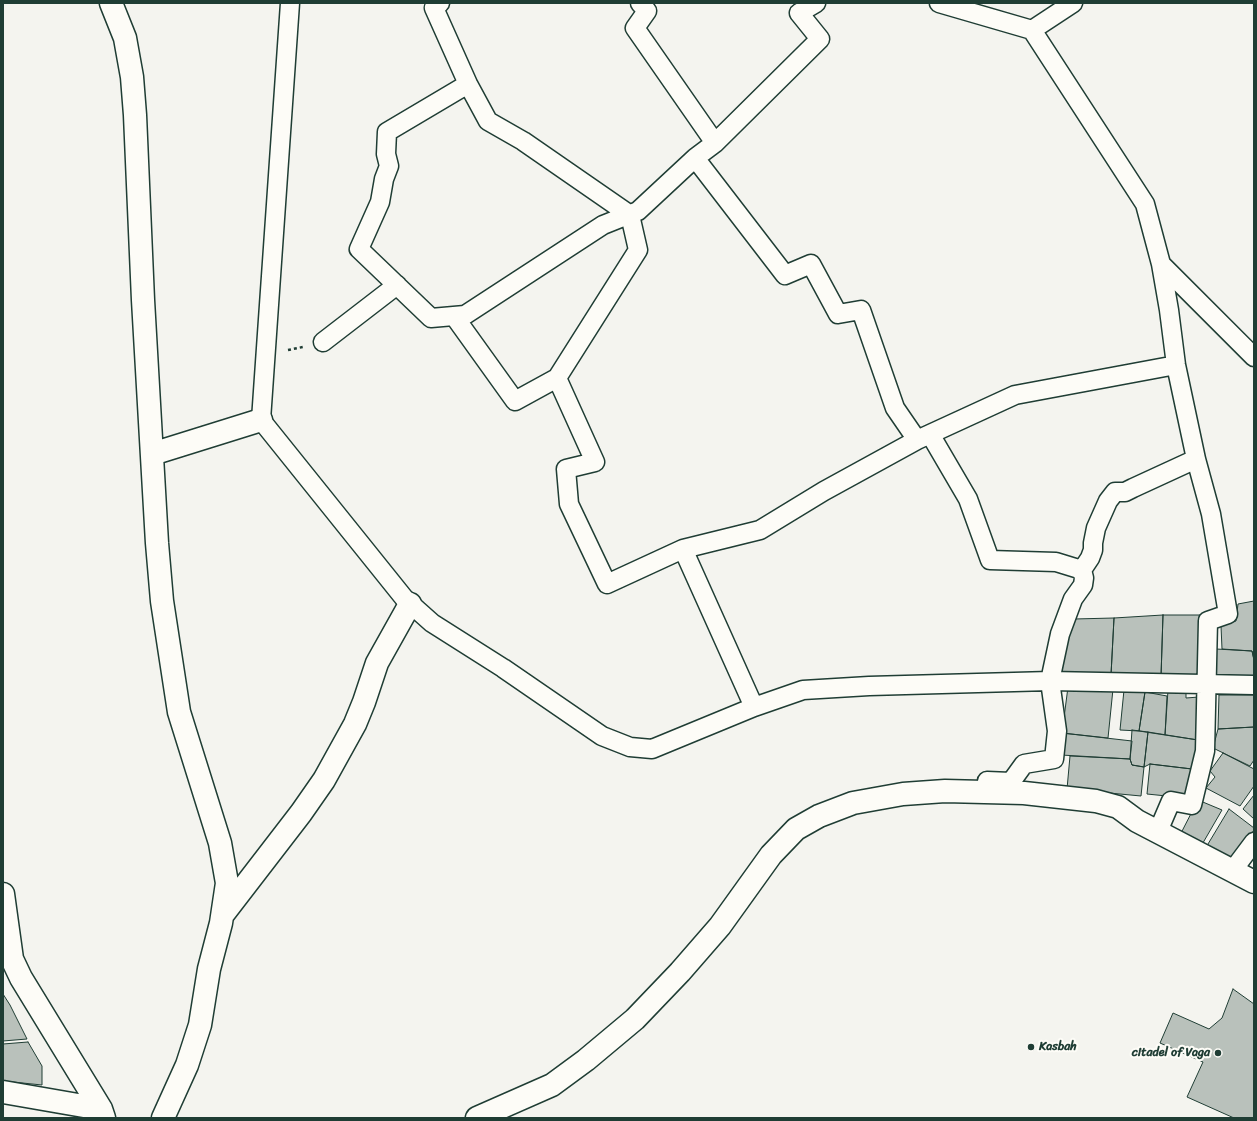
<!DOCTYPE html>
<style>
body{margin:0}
#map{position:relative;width:1257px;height:1121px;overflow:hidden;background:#f4f4ef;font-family:Sriracha,sans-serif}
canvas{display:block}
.frame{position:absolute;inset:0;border:4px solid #1f3d34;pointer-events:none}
</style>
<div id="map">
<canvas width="1257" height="1121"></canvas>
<div class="frame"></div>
</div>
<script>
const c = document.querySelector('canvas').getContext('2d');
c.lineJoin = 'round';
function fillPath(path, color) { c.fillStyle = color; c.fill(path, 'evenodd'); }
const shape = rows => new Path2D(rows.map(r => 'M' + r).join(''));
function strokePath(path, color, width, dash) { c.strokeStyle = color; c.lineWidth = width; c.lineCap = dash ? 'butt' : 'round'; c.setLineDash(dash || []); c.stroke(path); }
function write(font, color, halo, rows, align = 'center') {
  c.font = font + ' Sriracha,sans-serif'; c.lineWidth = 4; c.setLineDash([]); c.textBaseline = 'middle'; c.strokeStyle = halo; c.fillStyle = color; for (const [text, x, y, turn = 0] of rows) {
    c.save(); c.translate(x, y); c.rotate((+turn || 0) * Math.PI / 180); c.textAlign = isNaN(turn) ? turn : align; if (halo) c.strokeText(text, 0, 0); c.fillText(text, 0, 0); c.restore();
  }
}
const building = shape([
 [1254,601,1254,660,1252,651,1222,649,1221,626,1236,621,1238,604,1254,601],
 [1163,615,1161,677,1111,675,1114,618,1163,615],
 [1163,615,1202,615,1199,676,1161,677,1163,615],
 [1114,618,1111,675,1055,676,1074,619,1114,618],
 [1216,649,1252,651,1254,660,1254,679,1215,677,1216,649],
 [1068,687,1113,689,1108,738,1062,733,1068,687],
 [1186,689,1186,698,1199,697,1198,740,1165,735,1168,690,1186,689],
 [1124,690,1145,692,1139,731,1120,730,1124,690],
 [1145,692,1167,696,1165,735,1139,731,1145,692],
 [1219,695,1254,695,1254,727,1218,729,1219,695],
 [1254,727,1254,760,1250,766,1213,748,1218,729,1254,727],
 [1132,730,1148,732,1144,767,1132,765,1130,759,1132,730],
 [1148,732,1198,740,1192,769,1150,764,1144,767,1148,732],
 [1062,733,1132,741,1130,759,1061,755,1062,733],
 [1223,753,1254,769,1254,786,1240,806,1206,788,1215,777,1210,771,1223,753],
 [1070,756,1130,759,1132,765,1144,767,1141,796,1067,789,1070,756],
 [1150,764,1192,769,1186,798,1147,794,1150,764],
 [1254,795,1254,819,1243,809,1254,795],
 [1198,800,1222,810,1200,848,1179,837,1198,800],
 [1229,809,1254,828,1254,830,1231,865,1205,849,1229,809],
 [1233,989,1254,1004,1254,1118,1234,1118,1187,1097,1203,1062,1160,1043,1173,1013,1209,1029,1222,1018,1233,989],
 [3,994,10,1005,27,1039,3,1041,3,994],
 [28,1042,42,1066,42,1085,3,1081,3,1044,28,1042]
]);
const path = shape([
 [288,350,303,347]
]);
const pedestrian = shape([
 [290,3,261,420,404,598,432,623,503,668,602,736,630,747,652,749,754,707,803,690,869,686,1050,681,1254,685],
 [440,3,434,8,468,84,488,121,523,141,630,215,638,250,557,378],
 [640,3,647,11,635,28,715,143],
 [816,3,799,13,820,39,715,143,695,158,785,275,811,264,838,314,861,310,895,408,917,440],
 [939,3,1032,30],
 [1073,3,1032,30,1145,204,1161,264,1254,357],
 [468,84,387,132,386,154,389,166,384,179,380,202,359,249,431,318,465,315,603,225,638,211,695,158],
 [454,316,515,401,557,378,595,462,566,469,569,504,607,584,683,549],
 [323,342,397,285],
 [930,434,968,499,990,560,1056,562,1082,570],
 [754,707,683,549,760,530,824,491,917,440,1015,395,1176,365],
 [987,781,1011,782,1024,764,1054,759,1057,731,1050,681,1060,634,1073,599,1083,585,1084,578,1082,570,1090,558,1093,550,1093,543,1096,528,1108,501,1115,492,1125,492,1133,488,1196,459],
 [1159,833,1162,822,1171,801,1192,805,1205,751,1208,621,1228,614,1211,514,1196,459,1176,365,1169,310,1161,264],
 [1233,870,1254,842]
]);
const minor = shape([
 [111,3,125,38,132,77,135,115,143,300,157,543,162,601,179,712,220,843,227,883,221,923,209,969,200,1025,187,1065,163,1118],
 [152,454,261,420],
 [3,894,12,959,21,978,101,1109,104,1118],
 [224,913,301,813,324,780,355,724,364,702,377,663,410,604],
 [3,1092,101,1109],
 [477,1118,552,1085,586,1060,635,1019,680,972,720,926,771,855,796,829,819,816,853,803,903,794,945,791,1024,793,1096,801,1118,807,1137,821,1254,882]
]);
const markers = [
 [1031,1047,4,"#1f3d34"],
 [1218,1053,4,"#1f3d34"]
];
const poiNames = [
 ["Kasbah",1039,1047],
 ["citadel of Vaga",1210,1053,"right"]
];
fillPath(building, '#b9c1bb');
strokePath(building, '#1f3d34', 1);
strokePath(pedestrian, '#1f3d34', 21);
strokePath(minor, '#1f3d34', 25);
strokePath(path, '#1f3d34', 2.5, [3, 3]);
strokePath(pedestrian, '#fdfcf7', 18);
strokePath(minor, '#fdfcf7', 22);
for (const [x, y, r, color] of markers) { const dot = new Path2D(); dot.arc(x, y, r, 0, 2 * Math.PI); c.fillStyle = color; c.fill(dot); strokePath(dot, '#fdfcf7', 1.5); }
write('bold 12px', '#1f3d34', '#fdfcf7', poiNames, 'left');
</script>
